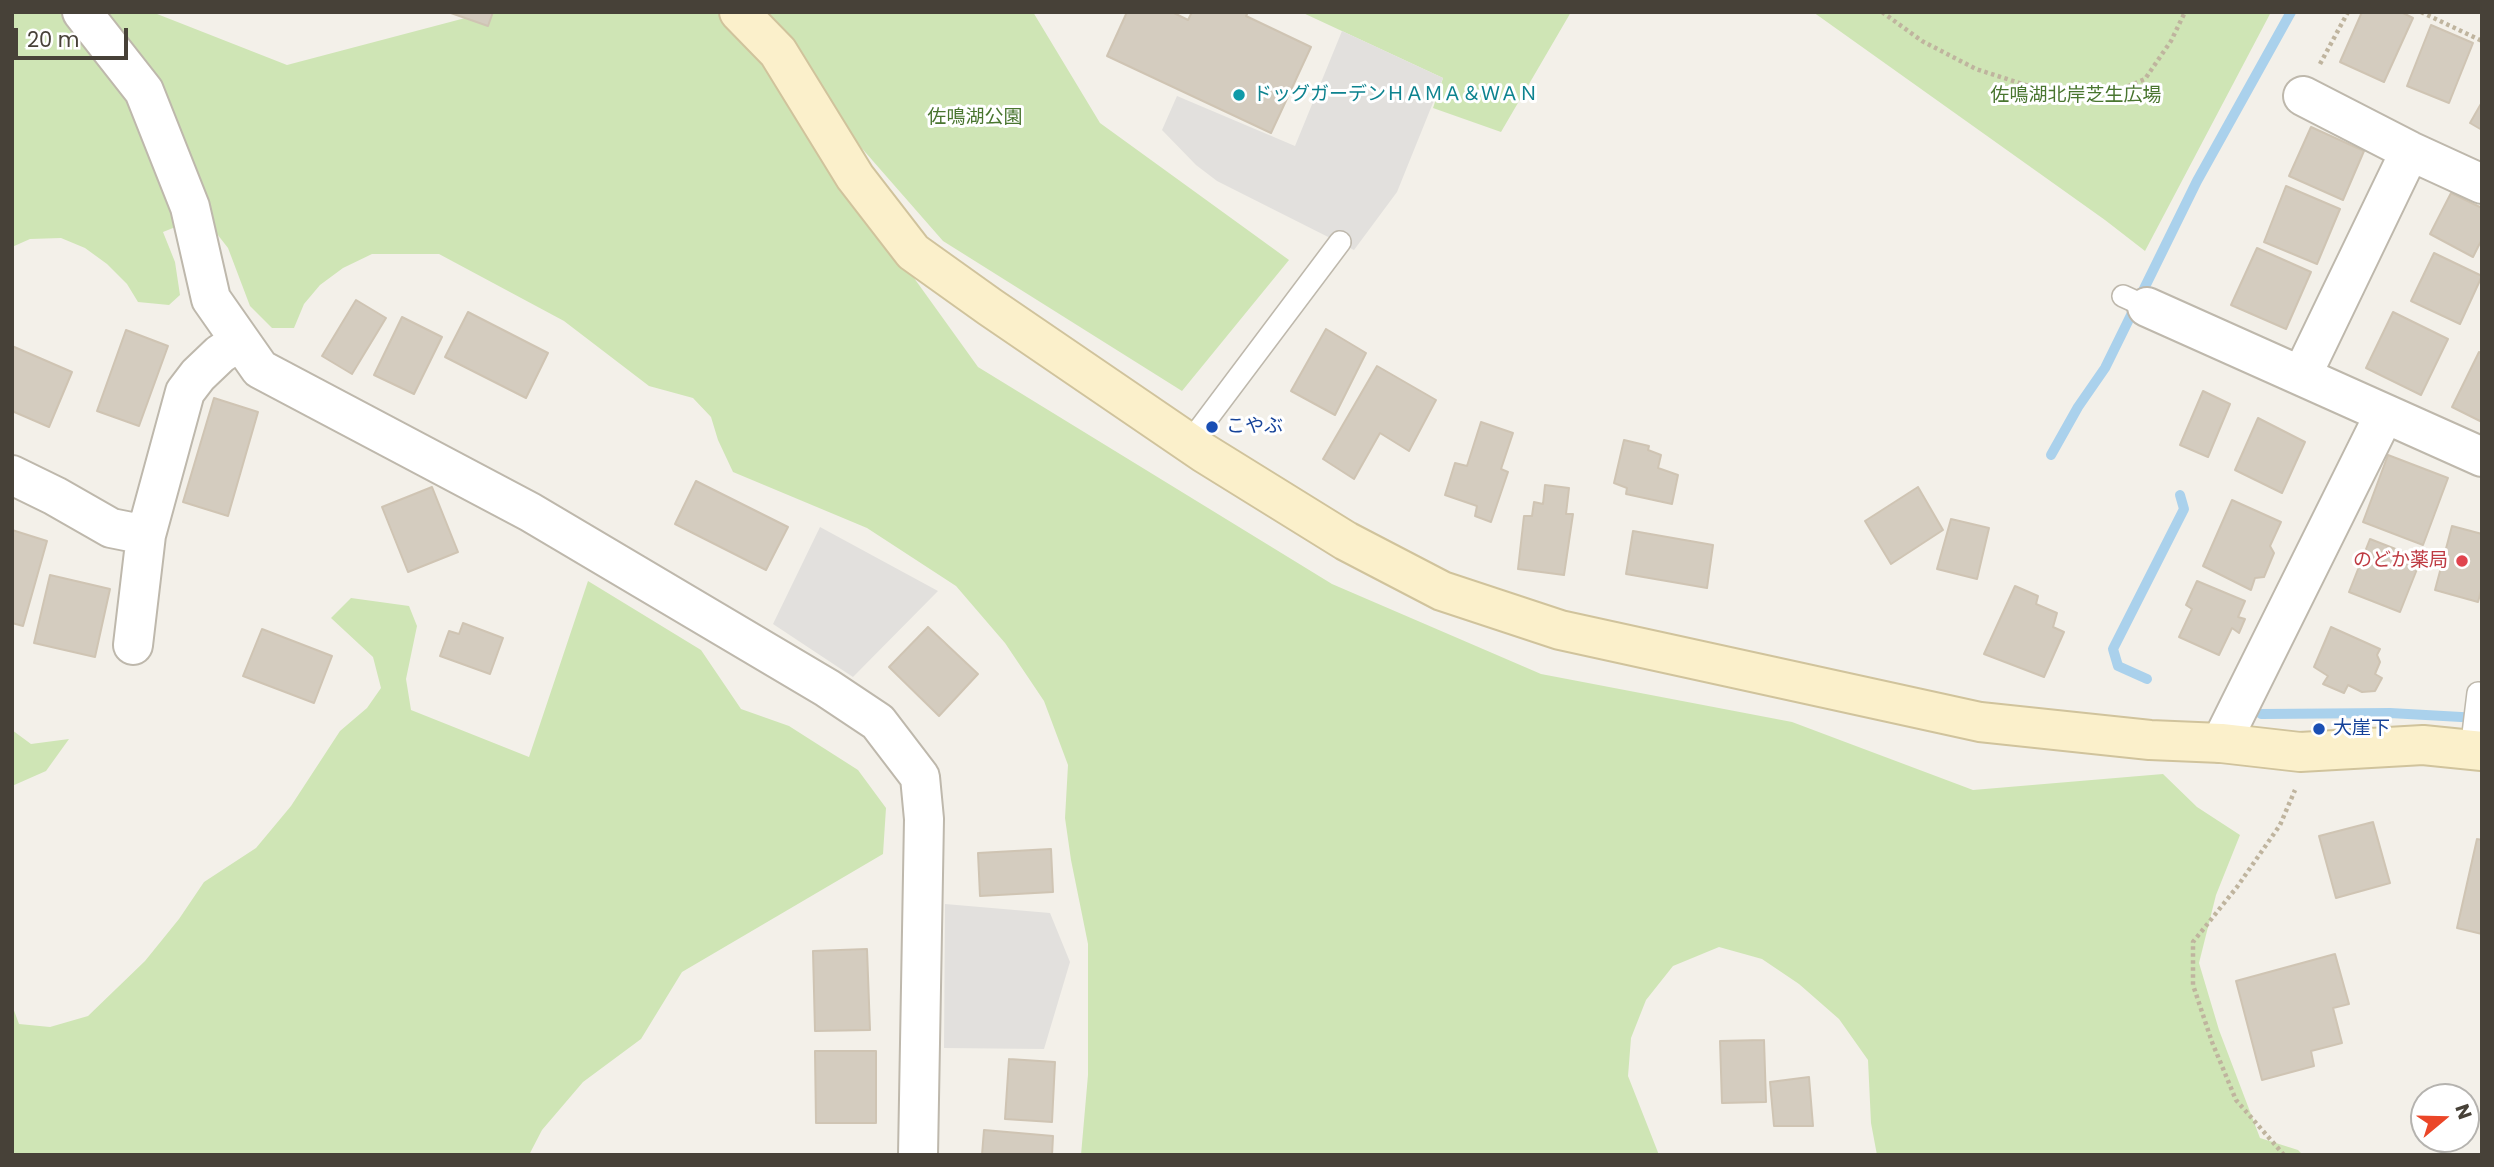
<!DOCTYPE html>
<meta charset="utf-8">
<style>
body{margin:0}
#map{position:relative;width:2494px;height:1167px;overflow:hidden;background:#f3f0e9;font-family:Poppins,sans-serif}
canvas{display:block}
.frame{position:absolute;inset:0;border:14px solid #474138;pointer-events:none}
.north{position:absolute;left:2410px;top:1083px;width:70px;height:70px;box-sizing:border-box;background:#fff;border:2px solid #b5b3af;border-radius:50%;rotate:71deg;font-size:19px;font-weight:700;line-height:28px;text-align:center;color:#474138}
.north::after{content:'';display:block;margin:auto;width:24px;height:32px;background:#eb4628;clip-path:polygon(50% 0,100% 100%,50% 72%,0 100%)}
.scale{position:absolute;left:14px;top:28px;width:114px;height:32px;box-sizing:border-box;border:4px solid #474138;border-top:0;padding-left:9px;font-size:21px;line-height:24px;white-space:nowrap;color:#474138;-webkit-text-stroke:5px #fff;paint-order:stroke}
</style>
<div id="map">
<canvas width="2494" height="1167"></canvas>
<div class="frame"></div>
<div class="north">N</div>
<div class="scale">20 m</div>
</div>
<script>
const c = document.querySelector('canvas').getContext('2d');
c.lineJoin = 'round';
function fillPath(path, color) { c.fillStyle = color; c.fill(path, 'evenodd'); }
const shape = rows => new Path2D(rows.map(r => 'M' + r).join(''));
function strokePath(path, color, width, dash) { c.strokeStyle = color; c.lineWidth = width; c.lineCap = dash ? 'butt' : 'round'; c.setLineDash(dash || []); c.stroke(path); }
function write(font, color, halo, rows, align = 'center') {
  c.font = font + ' Poppins,"Noto Sans JP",sans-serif'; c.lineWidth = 6; c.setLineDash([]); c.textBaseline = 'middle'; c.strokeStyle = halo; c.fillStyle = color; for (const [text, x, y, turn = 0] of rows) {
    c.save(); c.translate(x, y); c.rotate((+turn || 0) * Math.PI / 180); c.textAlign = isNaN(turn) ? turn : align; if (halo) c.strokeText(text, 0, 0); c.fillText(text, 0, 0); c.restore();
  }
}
const green = shape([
 [12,12,152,12,287,65,488,12,1033,12,1100,123,1289,260,1182,391,943,241,781,56,771,79,978,367,1332,584,1541,674,1792,722,1973,790,2163,774,2197,807,2240,835,2216,895,2199,963,2219,1030,2260,1138,2298,1150,2303,1155,1877,1155,1871,1123,1868,1060,1839,1019,1799,984,1762,959,1719,947,1673,966,1646,1000,1631,1038,1628,1076,1659,1155,1081,1155,1088,1075,1088,944,1071,860,1065,818,1068,765,1044,701,1005,643,956,586,867,528,733,472,718,440,711,417,693,398,649,386,564,321,439,254,372,254,343,268,320,285,304,304,294,328,272,328,250,306,228,248,203,216,163,232,175,262,180,295,169,305,138,302,127,284,107,264,85,248,61,238,30,239,12,247],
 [1301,12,1571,12,1501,132,1433,108,1443,78],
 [1813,12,2271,12,2145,251,2105,220],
 [588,581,701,650,741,709,789,726,858,770,886,808,883,854,682,972,641,1039,583,1082,542,1130,529,1155,12,1155,12,1005,19,1024,50,1027,88,1016,145,961,179,919,204,882,256,848,291,806,340,731,367,708,381,688,373,657,331,618,351,598,409,606,417,626,406,679,411,710,529,757],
 [12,730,31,744,69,739,46,771,12,786]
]);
const parking = shape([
 [1342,31,1443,78,1397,192,1354,250,1217,181,1196,165,1162,130,1177,96,1295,146],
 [820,527,938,591,853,677,773,624],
 [945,904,1050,913,1070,962,1044,1049,944,1048]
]);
const stream = shape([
 [2051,455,2078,407,2105,368,2197,181,2291,12],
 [2147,679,2118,666,2113,649,2184,509,2180,495],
 [2261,714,2390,713,2479,718]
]);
const building = shape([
 [448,12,493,12,488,26,448,12],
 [1127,12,1172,12,1188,20,1192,12,1248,12,1246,16,1311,47,1271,133,1107,56,1127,12],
 [2362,12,2401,12,2413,18,2384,82,2340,62,2362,12],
 [2431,25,2473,43,2449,103,2407,86,2431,25],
 [2482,102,2482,130,2470,123,2482,102],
 [2311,127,2364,151,2343,200,2289,176,2311,127],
 [2286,186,2340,209,2317,264,2264,242,2286,186],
 [2451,193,2482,208,2482,239,2473,257,2430,234,2451,193],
 [2257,248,2311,272,2286,329,2231,305,2257,248],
 [2434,253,2482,276,2460,324,2411,301,2434,253],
 [356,300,386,318,352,374,322,356,356,300],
 [468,312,548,353,526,398,445,357,468,312],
 [2393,312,2448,339,2421,395,2366,368,2393,312],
 [402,317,442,337,414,394,374,375,402,317],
 [1326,329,1366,353,1335,415,1291,391,1326,329],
 [126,330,168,346,139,426,97,411,126,330],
 [12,346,72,372,49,427,12,411,12,346],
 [2479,352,2482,354,2482,422,2452,407,2479,352],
 [1377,366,1436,400,1409,451,1380,433,1354,479,1323,459,1377,366],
 [2203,391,2230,404,2208,457,2180,445,2203,391],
 [214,398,258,412,228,516,183,502,214,398],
 [2258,418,2305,442,2282,493,2235,470,2258,418],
 [1481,422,1513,433,1501,469,1508,472,1491,522,1475,516,1477,506,1445,495,1455,463,1467,466,1481,422],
 [1624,440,1649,446,1648,450,1661,455,1658,468,1678,475,1672,504,1626,494,1627,488,1614,483,1624,440],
 [2388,455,2448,478,2423,545,2363,522,2388,455],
 [696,481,788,527,766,570,675,524,696,481],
 [1545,485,1569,488,1566,514,1573,514,1564,575,1518,569,1524,516,1532,516,1534,502,1543,504,1545,485],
 [432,487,458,552,408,572,382,507,432,487],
 [1918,487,1943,530,1891,564,1865,521,1918,487],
 [2232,500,2281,522,2270,546,2274,553,2264,577,2255,578,2251,590,2203,566,2232,500],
 [1951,519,1989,528,1977,579,1937,569,1951,519],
 [2452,526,2482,534,2482,587,2478,602,2435,590,2452,526],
 [12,530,47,541,23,626,12,623,12,530],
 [1633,531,1713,545,1707,588,1626,574,1633,531],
 [2370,539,2421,559,2400,612,2349,592,2370,539],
 [50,575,110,589,95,657,34,643,50,575],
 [2197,581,2245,601,2238,617,2245,619,2239,633,2232,628,2219,655,2179,637,2192,609,2186,605,2197,581],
 [2015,586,2038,596,2036,604,2057,613,2053,627,2064,632,2044,677,1984,654,2015,586],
 [463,623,503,638,490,674,440,656,449,631,459,634,463,623],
 [928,627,978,674,939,716,889,667,928,627],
 [2331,627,2380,649,2377,655,2380,662,2375,674,2382,678,2375,691,2362,692,2348,685,2344,693,2323,684,2328,676,2314,667,2331,627],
 [262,629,332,656,314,703,243,676,262,629],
 [2373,822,2390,883,2336,898,2319,836,2373,822],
 [2477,839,2482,840,2482,934,2457,928,2477,839],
 [1051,849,1053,892,980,896,978,853,1051,849],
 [867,949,870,1030,815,1031,813,951,867,949],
 [2335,954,2349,1004,2333,1008,2342,1043,2311,1051,2314,1066,2262,1080,2236,981,2335,954],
 [1764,1040,1766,1102,1722,1103,1720,1041,1764,1040],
 [815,1051,876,1051,876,1123,816,1123,815,1051],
 [1009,1059,1055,1062,1052,1122,1005,1119,1009,1059],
 [1809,1077,1813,1126,1774,1126,1770,1082,1809,1077],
 [984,1130,1053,1136,1052,1155,982,1155,984,1130]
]);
const path = shape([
 [1882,12,1922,41,1976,69,2041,90,2093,92,2122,89,2145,79,2171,41,2185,12],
 [2421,12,2482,41],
 [2320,64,2348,12],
 [2284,1155,2236,1100,2212,1042,2193,985,2193,942,2237,887,2280,825,2295,790]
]);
const lane = shape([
 [2123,296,2147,307],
 [1189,443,1340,242],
 [2471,750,2478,693]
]);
const street = shape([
 [82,12,144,91,190,207,211,299,260,369,530,512,827,688,878,722,920,777,924,819,918,1155],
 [2303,96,2410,151,2482,184],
 [2147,307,2482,457],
 [2302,375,2410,151],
 [12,475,55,496,111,528,146,535],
 [133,645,146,535,185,392,198,375,220,354,240,341],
 [2221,743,2384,415]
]);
const secondary = shape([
 [739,12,778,52,855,177,913,252,990,307,1204,453,1346,541,1442,591,1560,630,1980,722,2150,740,2221,743,2300,752,2423,745,2482,751]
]);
const markers = [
 [1239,95,7,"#0f9aa8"],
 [1212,427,7,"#1a4fb4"],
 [2462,561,7,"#e0444e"],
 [2319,729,7,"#1a4fb4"]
];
const cultureNames = [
 ["ドッグガーデンＨＡＭＡ＆ＷＡＮ",1253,95]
];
const parkNames = [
 ["佐鳴湖北岸芝生広場",2076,96],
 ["佐鳴湖公園",975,118]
];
const transitNames = [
 ["こやぶ",1226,427],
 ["大崖下",2333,729]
];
const healthNames = [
 ["のどか薬局",2448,561]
];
fillPath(green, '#cfe5b5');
fillPath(parking, '#e2e0dd');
strokePath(stream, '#aad1ec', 10);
fillPath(building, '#d4ccbf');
strokePath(building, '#cfc4b3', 2);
strokePath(lane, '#beb8ac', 24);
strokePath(street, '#beb8ac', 42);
strokePath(secondary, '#d0c39c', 42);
strokePath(path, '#bfb49e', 4.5, [3.5, 3.5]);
strokePath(lane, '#fff', 21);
strokePath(street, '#fff', 38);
strokePath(secondary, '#fbf0cb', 38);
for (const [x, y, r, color] of markers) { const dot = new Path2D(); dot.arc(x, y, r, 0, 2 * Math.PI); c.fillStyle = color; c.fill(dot); strokePath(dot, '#fff', 2.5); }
write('19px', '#0d838f', '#fff', cultureNames, 'left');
write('19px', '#49752f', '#fff', parkNames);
write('19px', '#164399', '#fff', transitNames, 'left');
write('19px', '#be3a42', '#fff', healthNames, 'right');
</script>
